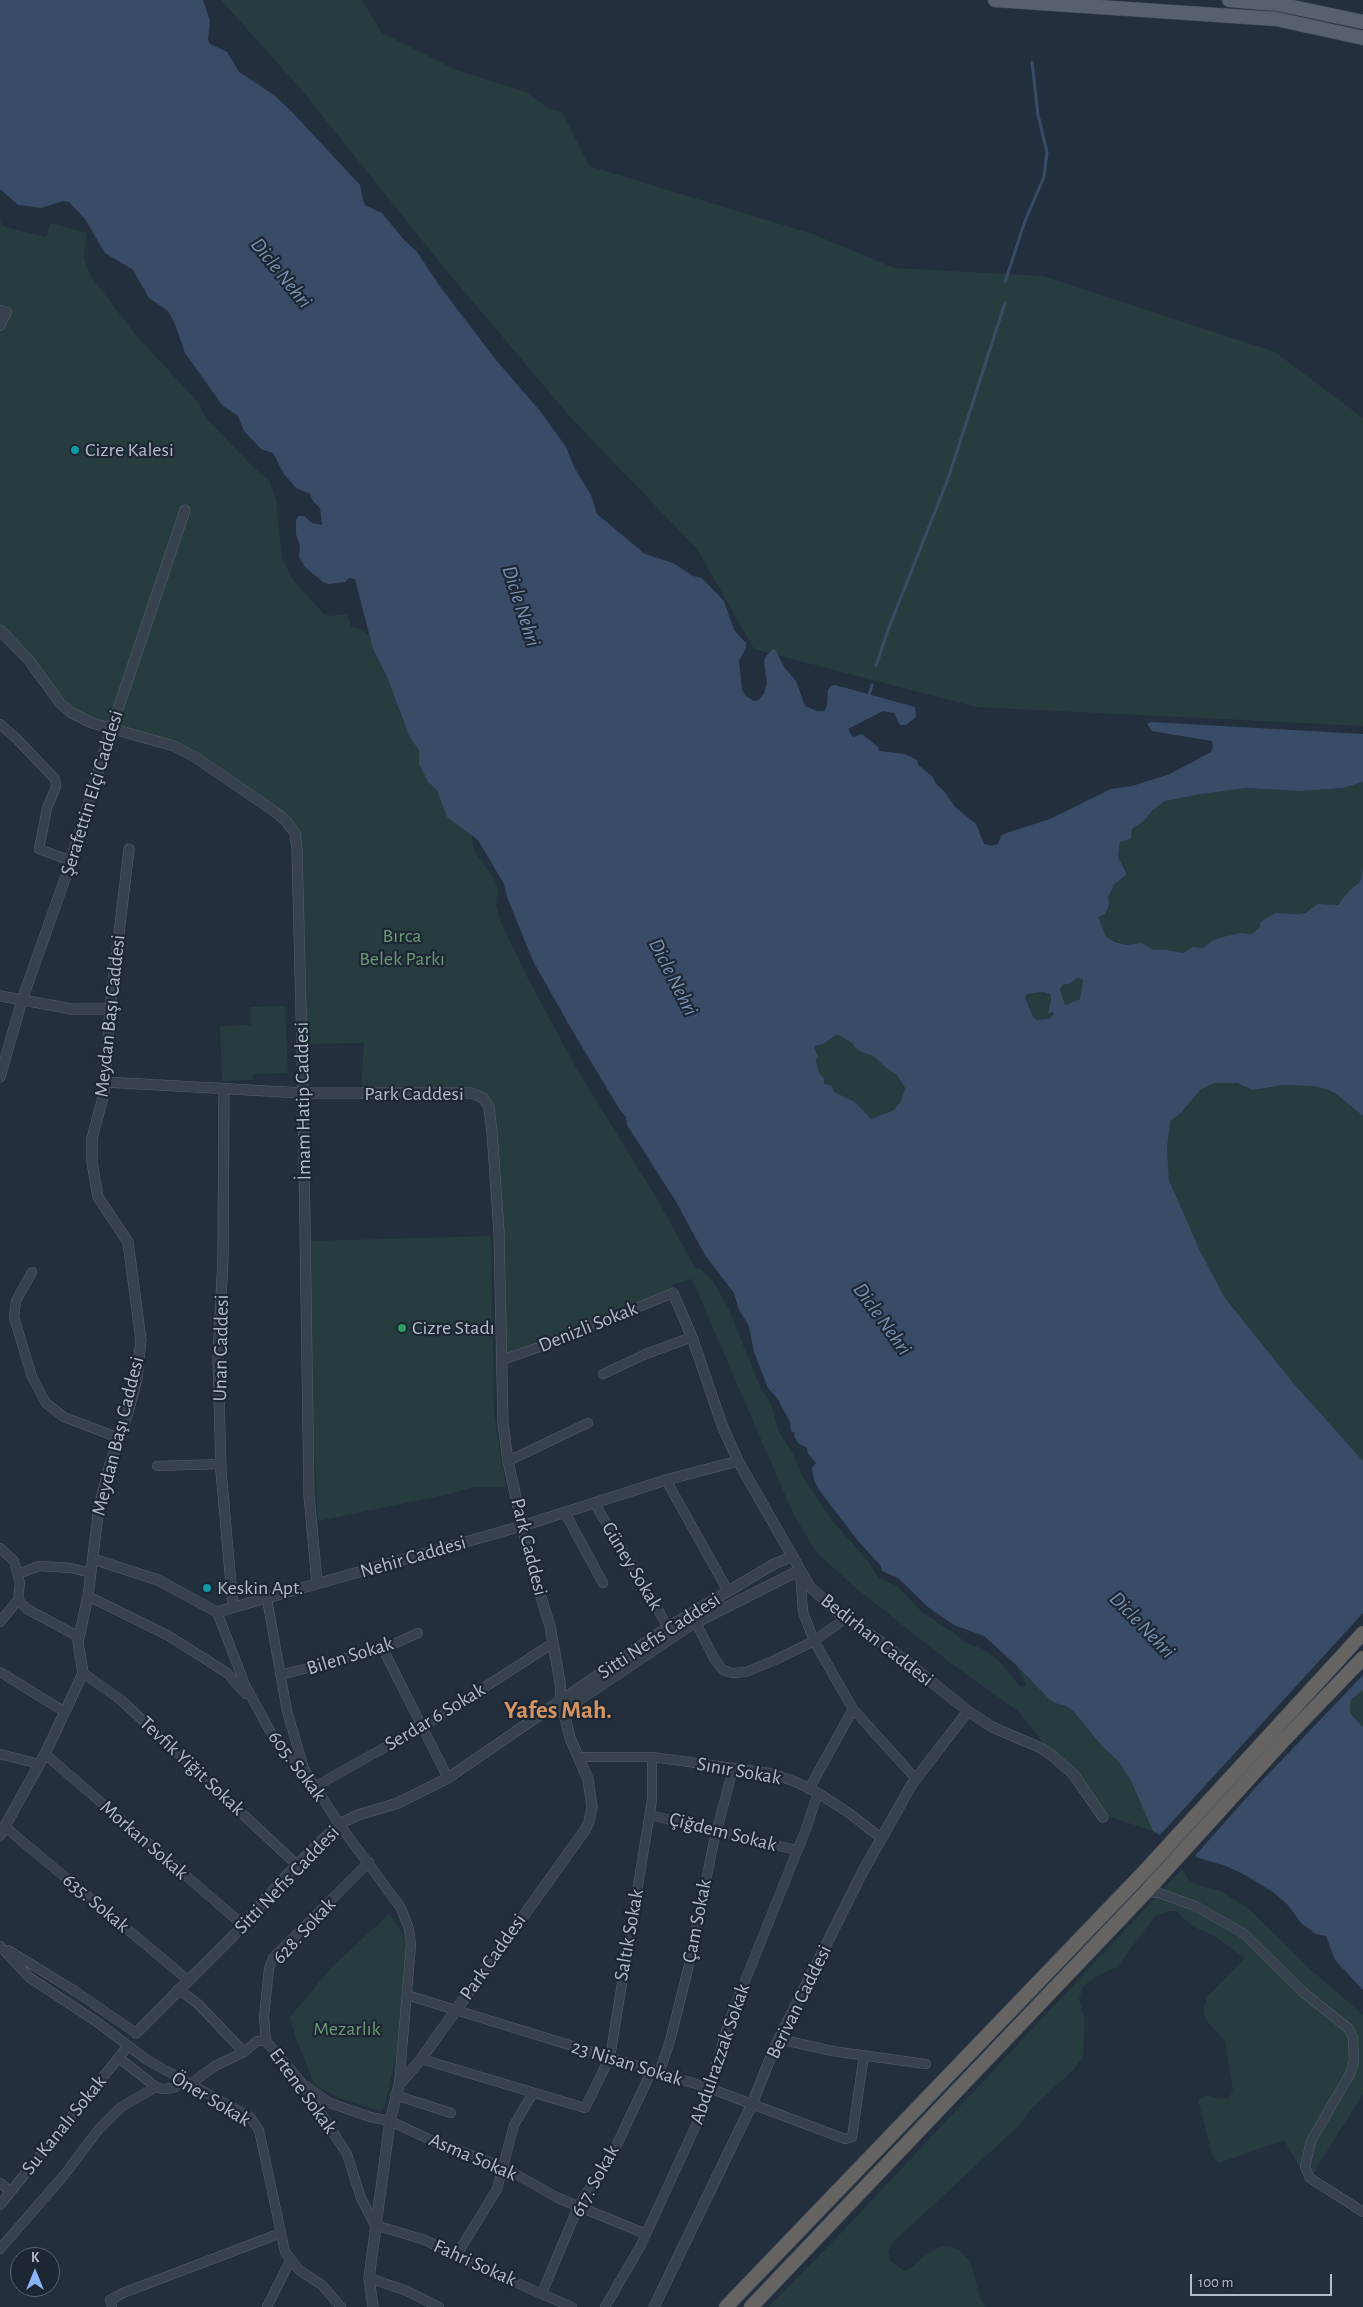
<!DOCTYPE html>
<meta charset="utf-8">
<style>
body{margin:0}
#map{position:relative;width:1363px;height:2307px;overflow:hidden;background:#242f3e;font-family:"Alegreya Sans",sans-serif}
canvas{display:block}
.north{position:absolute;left:10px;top:2247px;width:50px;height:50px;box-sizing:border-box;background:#1d2633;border:1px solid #59626f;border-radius:50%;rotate:0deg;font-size:14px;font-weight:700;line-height:20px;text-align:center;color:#b4bcc9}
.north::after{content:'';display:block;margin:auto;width:18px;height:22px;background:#8ab4f8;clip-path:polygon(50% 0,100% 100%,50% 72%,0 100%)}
.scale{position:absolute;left:1190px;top:2274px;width:142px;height:22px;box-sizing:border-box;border:2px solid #b4bcc9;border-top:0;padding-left:6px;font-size:15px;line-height:18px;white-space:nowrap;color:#b4bcc9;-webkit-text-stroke:4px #1d2633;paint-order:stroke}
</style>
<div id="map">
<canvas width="1363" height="2307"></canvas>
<div class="north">K</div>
<div class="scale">100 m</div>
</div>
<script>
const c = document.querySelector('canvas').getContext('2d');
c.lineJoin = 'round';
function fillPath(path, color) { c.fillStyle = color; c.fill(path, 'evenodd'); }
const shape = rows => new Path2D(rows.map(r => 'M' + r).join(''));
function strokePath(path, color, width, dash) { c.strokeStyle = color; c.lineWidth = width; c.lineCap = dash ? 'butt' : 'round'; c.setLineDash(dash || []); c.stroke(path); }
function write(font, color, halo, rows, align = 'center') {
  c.font = font + ' "Alegreya Sans",sans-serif'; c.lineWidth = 4.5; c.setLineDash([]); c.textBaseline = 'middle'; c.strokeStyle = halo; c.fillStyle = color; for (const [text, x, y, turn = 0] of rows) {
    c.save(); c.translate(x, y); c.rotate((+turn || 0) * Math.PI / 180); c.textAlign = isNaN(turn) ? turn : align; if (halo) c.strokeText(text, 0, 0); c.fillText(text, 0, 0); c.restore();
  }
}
const green = shape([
 [221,0,362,0,382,33,456,70,526,92,549,109,562,112,589,166,813,234,894,268,1043,276,1275,352,1363,418,1363,726,976,707,754,649,697,549,572,419,446,270,300,88],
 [0,221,3,226,9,228,46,237,51,223,87,233,84,259,91,276,134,333,198,402,205,417,255,469,269,480,276,499,282,559,293,580,324,614,328,616,347,614,351,626,362,630,372,639,373,649,387,677,405,727,419,750,419,760,428,782,437,790,447,817,471,833,475,852,494,878,498,889,496,904,500,920,526,975,579,1073,659,1202,695,1268,700,1269,713,1281,729,1310,760,1387,771,1404,779,1432,793,1454,802,1476,831,1519,867,1560,879,1578,897,1586,923,1613,954,1633,966,1643,983,1649,998,1660,1019,1685,1024,1687,1026,1684,1016,1665,1029,1680,1055,1703,1066,1706,1074,1712,1102,1746,1119,1762,1131,1781,1153,1831,1101,1814,1018,1711,948,1661,857,1589,817,1553,798,1522,785,1495,692,1279,671,1285,673,1293,502,1360,492,1132,483,1098,361,1094,364,1043,302,1044,295,833,195,757,70,712,0,630,0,326,7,312,0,310],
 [1363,782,1363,876,1361,881,1338,905,1323,904,1298,914,1275,913,1263,920,1258,931,1252,934,1241,933,1222,937,1212,941,1203,948,1193,947,1183,953,1167,950,1153,950,1142,943,1126,945,1106,938,1098,923,1098,917,1109,905,1108,897,1114,885,1124,877,1127,871,1118,857,1120,842,1131,839,1132,829,1144,821,1152,811,1165,801,1201,794,1246,788,1300,791,1343,788],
 [1078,978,1083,980,1080,999,1065,1005,1060,989,1064,983],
 [1043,992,1050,994,1051,999,1047,1011,1054,1014,1049,1019,1037,1020,1033,1017,1025,996,1027,994],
 [285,1006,288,1073,253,1074,253,1080,222,1081,220,1026,251,1025,250,1007],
 [837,1034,852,1043,857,1050,875,1057,886,1068,897,1075,905,1088,901,1101,894,1110,871,1119,855,1102,834,1092,824,1084,819,1073,814,1048,815,1046,823,1044],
 [1227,1081,1258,1090,1285,1085,1313,1086,1326,1089,1335,1093,1363,1116,1363,1461,1295,1385,1225,1298,1200,1251,1169,1180,1167,1149,1170,1121,1180,1114,1201,1089,1215,1083],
 [491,1236,494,1415,506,1487,473,1487,450,1494,318,1521,313,1436,310,1241],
 [1363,1690,1363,1727,1350,1713,1350,1704,1352,1699],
 [1182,1869,1189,1880,1197,1885,1221,1891,1249,1909,1311,1970,1363,2015,1363,2094,1310,2178,1299,2166,1284,2140,1219,2163,1213,2158,1198,2100,1206,2095,1221,2099,1229,2098,1233,2091,1225,2041,1208,2022,1203,2013,1204,2008,1207,1997,1245,1958,1214,1936,1192,1926,1176,1911,1168,1911,1155,1916,1117,1967,1095,1977,1083,1987,1079,1999,1085,2020,1083,2057,1074,2069,1029,2111,1022,2122,1012,2132,893,2242,888,2252,890,2260,904,2271,911,2268,923,2257,939,2247,950,2246,959,2250,969,2260,973,2270,980,2299,987,2307,768,2307,842,2232],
 [389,1914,403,1934,406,1945,399,2041,385,2107,380,2111,339,2098,315,2085,296,2039,290,2017,331,1968]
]);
const water = shape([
 [0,0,203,0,210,21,208,39,210,44,227,52,239,72,274,95,291,111,360,185,363,200,365,205,382,213,404,240,417,252,441,288,496,360,540,411,566,447,574,467,591,495,597,514,645,554,673,563,693,576,702,578,724,601,734,630,746,643,746,648,739,661,742,690,746,696,754,701,759,700,764,693,767,683,764,661,767,655,773,649,776,651,784,667,796,681,805,706,817,711,824,711,827,706,828,690,831,686,835,685,915,707,916,717,906,725,900,725,894,713,883,711,848,729,853,737,862,734,878,747,879,751,905,754,917,760,918,765,932,776,936,784,944,791,955,807,976,824,984,844,992,846,998,844,1001,836,1006,833,1050,819,1111,789,1132,786,1170,774,1211,752,1213,746,1212,741,1157,732,1152,731,1147,724,1151,722,1363,734,1363,782,1343,788,1300,791,1246,788,1201,794,1165,801,1152,811,1144,821,1132,829,1131,839,1120,842,1118,857,1127,874,1114,885,1108,897,1109,905,1105,914,1098,917,1106,937,1115,942,1126,945,1142,943,1153,950,1167,950,1183,953,1193,947,1203,948,1212,941,1222,937,1241,933,1252,934,1260,927,1260,922,1275,913,1298,914,1305,913,1318,904,1338,905,1349,891,1361,881,1363,868,1363,1116,1335,1093,1326,1089,1313,1086,1285,1085,1253,1090,1237,1083,1215,1083,1201,1089,1180,1114,1170,1121,1167,1149,1169,1180,1200,1251,1225,1298,1295,1385,1363,1461,1363,1690,1352,1699,1350,1704,1350,1713,1363,1727,1363,1990,1335,1960,1326,1936,1316,1934,1302,1924,1287,1904,1273,1892,1245,1875,1226,1866,1198,1858,1153,1831,1131,1781,1119,1762,1102,1746,1074,1712,1066,1706,1055,1703,1047,1697,1016,1665,984,1636,954,1625,928,1607,898,1578,882,1571,881,1566,859,1542,819,1490,814,1480,812,1468,816,1463,808,1454,807,1448,798,1443,794,1436,795,1433,791,1431,790,1422,777,1398,768,1388,754,1352,749,1326,739,1310,734,1293,705,1255,675,1200,627,1125,626,1117,620,1110,576,1037,533,961,507,897,504,884,478,840,447,817,437,790,428,782,419,764,419,750,409,736,387,677,373,649,355,579,349,578,345,582,328,584,323,582,305,567,299,557,300,546,296,534,296,520,298,516,304,516,312,523,322,525,320,508,313,501,310,494,296,488,284,474,273,453,261,449,244,431,238,416,222,405,185,353,175,324,168,311,149,298,133,270,105,253,85,219,69,202,63,201,41,208,27,206,18,205,0,189],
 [1078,978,1083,980,1080,999,1065,1005,1060,989,1064,984,1068,984],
 [1043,992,1050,994,1051,999,1048,1013,1053,1012,1054,1014,1049,1019,1037,1020,1033,1017,1025,997,1027,994],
 [837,1034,852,1043,857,1050,875,1057,886,1068,897,1075,905,1088,901,1101,894,1110,871,1119,855,1102,834,1092,832,1086,824,1084,824,1078,819,1073,816,1060,818,1057,814,1048,815,1046,823,1044]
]);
const pier = shape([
 [1363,1613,1363,1675,1257,1786,1193,1858,1158,1837]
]);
const stream = shape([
 [1005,282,1025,221,1044,177,1047,152,1038,115,1032,62],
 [876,666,888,630,948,479,1005,303],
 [868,698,872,685]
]);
const minor = shape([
 [0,310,7,312,0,326],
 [0,724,17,739,55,779,56,787,47,808,39,849,71,861],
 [32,1272,16,1301,14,1317,32,1377,46,1403,64,1417,119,1438],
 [502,1360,548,1344,673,1293],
 [603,1374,646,1354,692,1337],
 [508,1461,588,1423],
 [157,1466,221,1464],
 [666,1480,728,1591],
 [595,1504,668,1627],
 [565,1513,603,1583],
 [0,1548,14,1561,20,1583,18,1600,27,1609,79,1637],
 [800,1571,803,1612,814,1641,853,1709,916,1779],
 [18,1574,39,1566,71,1568,91,1573],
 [88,1596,169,1636,227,1673,246,1694],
 [267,1599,287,1711,304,1769],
 [217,1612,245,1685,276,1742,304,1769,339,1824,401,1908,409,1929,411,1945,399,2085],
 [0,1622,18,1600],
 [696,1623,715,1660,723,1670,732,1673,746,1672,775,1660,814,1641,846,1618],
 [383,1649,448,1778],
 [0,1672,65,1712],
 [83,1673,121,1700,297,1865],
 [280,1675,383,1649,418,1633],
 [0,1754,39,1764],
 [45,1754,243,1925],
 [580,1757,652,1757,770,1773,796,1782,818,1793,849,1813,881,1838],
 [314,1787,434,1720,553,1643],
 [809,1789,853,1709],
 [650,1815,796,1850],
 [4,1826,188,1980],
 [1146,1892,1159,1893,1195,1906,1243,1933,1304,1993,1348,2028,1353,2037,1354,2061,1350,2074,1311,2141,1305,2167,1310,2178,1363,2212],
 [0,1946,29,1977,97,2022,147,2060,250,2117,259,2130,285,2252,299,2270,322,2285,341,2307],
 [8,1950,75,1991,136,2033],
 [178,1989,198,2004,244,2052],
 [407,1995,709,2088,845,2139,852,2137,864,2055],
 [779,2039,832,2051,926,2064],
 [266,2041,264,2017,269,1968,273,1958,369,1862],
 [119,2058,156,2087],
 [421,2059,585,2108,610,2057,652,1800,652,1757],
 [659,2073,670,2041,688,1969,714,1841,733,1769],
 [189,2085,215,2066,244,2052,257,2041,266,2041,300,2081,347,2154,361,2198,375,2225,425,2240,471,2263,572,2307],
 [306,2086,330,2103,370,2117,390,2121,433,2141,503,2167,558,2198,646,2234],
 [395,2095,451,2113],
 [0,2183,10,2191],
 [0,2205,128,2046],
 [0,2249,65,2174,99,2129,121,2107,156,2087,162,2089,172,2088,185,2083],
 [456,2256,497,2189,514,2125,533,2093],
 [369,2278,407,2291,439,2307],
 [542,2293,579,2205,613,2153,652,2070],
 [112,2307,110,2300,123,2293,281,2233],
 [267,2307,291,2259],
 [605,2307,640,2247,703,2110,729,2021,806,1829,818,1793]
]);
const tertiary = shape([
 [0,630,28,659,60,703,70,712,92,723,174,746,195,757,274,811,285,820,295,833,297,849,303,1093,309,1495,317,1583],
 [0,996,72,1009,110,1009],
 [0,1077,22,1000,67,873,111,730,185,510],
 [105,1082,303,1093,471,1093,483,1098,489,1107,492,1132,499,1232,503,1424,508,1461,529,1558,550,1626,560,1682,561,1700,570,1738,588,1779,592,1807,589,1822,585,1830,421,2059,399,2085,390,2121,369,2278,373,2307],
 [224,1089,223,1258,218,1358,221,1471,233,1607],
 [673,1293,692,1337,722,1425,738,1461,810,1587,836,1611,888,1647,968,1711,992,1727,1041,1748,1054,1757,1074,1775,1103,1817],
 [93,1559,158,1580,217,1612,522,1526,666,1480,738,1461],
 [564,1710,691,1625,800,1570],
 [0,1835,45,1754,83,1673,78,1642,88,1596,99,1507,110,1464,127,1416,137,1378,141,1340,128,1242,98,1197,92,1162,92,1138,104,1094,110,1009,129,849],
 [136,2033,235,1934,284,1878,339,1824,358,1815,398,1803,448,1778,668,1627,774,1564,791,1557],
 [654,2307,752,2104,774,2049,863,1871,912,1784,968,1711]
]);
const primary = shape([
 [995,0,1276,19,1363,38],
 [1229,0,1278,4,1363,22]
]);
const trunk = shape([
 [726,2307,1143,1873,1363,1633],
 [751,2307,1146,1892,1283,1741,1363,1658]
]);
const markers = [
 [75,450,5,"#0f9aa8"],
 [402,1328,5,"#2e9e5b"],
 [207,1588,5,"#0f9aa8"]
];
const poiNames = [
 ["Cizre Kalesi",85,450],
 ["Cizre Stadı",412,1328],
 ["Keskin Apt.",217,1588]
];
const streetNames = [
 ["Şerafettin Elçi Caddesi",92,793,-73],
 ["Meydan Başı Caddesi",110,1016,-84],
 ["Park Caddesi",414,1094],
 ["İmam Hatip Caddesi",303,1101,-91],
 ["Denizli Sokak",588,1327,-22],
 ["Unan Caddesi",221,1348,-89],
 ["Meydan Başı Caddesi",118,1436,-76],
 ["Park Caddesi",529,1547,76],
 ["Nehir Caddesi",413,1557,-16],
 ["Güney Sokak",632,1566,59],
 ["Sitti Nefis Caddesi",659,1636,-33],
 ["Bedirhan Caddesi",877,1640,38],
 ["Bilen Sokak",350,1656,-17],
 ["Serdar 6 Sokak",435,1717,-31],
 ["Tevfik Yiğit Sokak",192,1766,43],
 ["605. Sokak",297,1766,53],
 ["Sınır Sokak",739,1771,10],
 ["Çiğdem Sokak",723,1832,14],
 ["Morkan Sokak",144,1840,41],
 ["Sitti Nefis Caddesi",287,1880,-46],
 ["635. Sokak",96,1903,40],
 ["Çam Sokak",697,1921,-79],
 ["628. Sokak",304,1931,-47],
 ["Saltık Sokak",629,1935,-80],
 ["Park Caddesi",493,1957,-55],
 ["Berivan Caddesi",799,2002,-64],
 ["Abdulrazzak Sokak",720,2054,-71],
 ["23 Nisan Sokak",627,2063,17],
 ["Ertene Sokak",303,2091,54],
 ["Öner Sokak",211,2099,31],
 ["Su Kanalı Sokak",64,2125,-51],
 ["Asma Sokak",473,2157,23],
 ["617. Sokak",595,2181,-61],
 ["Fahri Sokak",475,2263,24]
];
const parkNames = [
 ["Bırca",402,936],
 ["Belek Parkı",402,959],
 ["Mezarlık",347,2029]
];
const waterNames = [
 ["Dicle Nehri",281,273,51],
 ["Dicle Nehri",521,606,72],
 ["Dicle Nehri",673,977,63],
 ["Dicle Nehri",882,1319,54],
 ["Dicle Nehri",1142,1625,46]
];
const districtNames = [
 ["Yafes Mah.",558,1710]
];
fillPath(green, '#263c3f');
fillPath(water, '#394c67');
fillPath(pier, '#242f3e');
strokePath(stream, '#394c67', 3);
strokePath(minor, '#565f6c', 10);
strokePath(tertiary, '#565f6c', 11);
strokePath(primary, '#414a57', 15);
strokePath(trunk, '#434c59', 15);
strokePath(minor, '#38414e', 9);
strokePath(tertiary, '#38414e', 10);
strokePath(primary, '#56606e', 14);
strokePath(trunk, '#656462', 14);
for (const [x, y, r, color] of markers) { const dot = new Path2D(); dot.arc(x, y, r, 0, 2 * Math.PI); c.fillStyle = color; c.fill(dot); strokePath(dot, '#1d2633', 2); }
write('20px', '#b4bcc9', '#1d2633', poiNames, 'left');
write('20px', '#b4bcc9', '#1d2633', streetNames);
write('20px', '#6b9a76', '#1d2633', parkNames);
write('italic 21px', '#7c92b1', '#1d2633', waterNames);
write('bold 25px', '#d59563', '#1d2633', districtNames);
</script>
